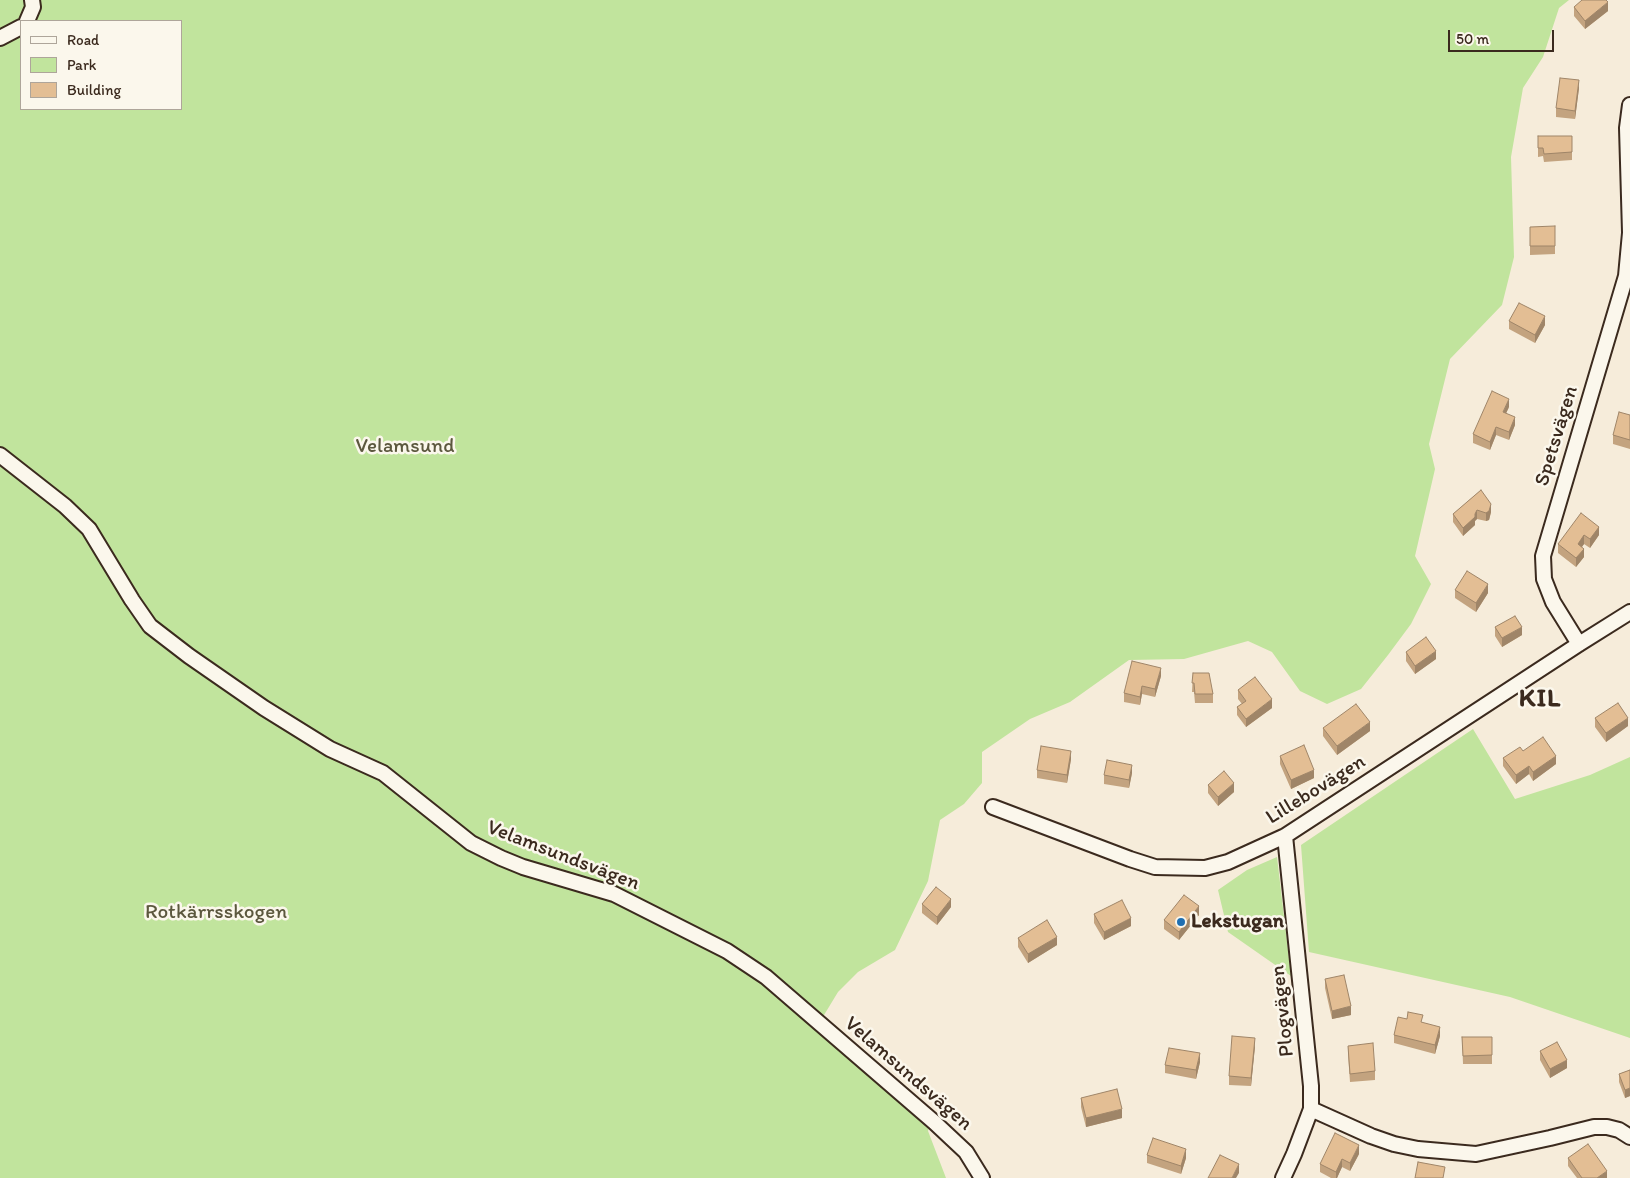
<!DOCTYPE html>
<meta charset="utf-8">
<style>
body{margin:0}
#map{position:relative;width:1630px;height:1178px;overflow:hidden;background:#f6ecda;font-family:Itim,sans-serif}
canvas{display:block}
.legend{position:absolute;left:20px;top:20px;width:162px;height:90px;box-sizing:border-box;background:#fbf7ec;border:1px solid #aea59a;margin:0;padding:6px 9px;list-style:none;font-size:15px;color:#3b2a1e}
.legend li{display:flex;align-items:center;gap:10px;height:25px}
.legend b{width:25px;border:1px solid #aea59a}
.scale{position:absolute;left:1448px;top:30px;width:106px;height:22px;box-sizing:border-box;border:2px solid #3b2a1e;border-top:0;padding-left:6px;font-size:15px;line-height:18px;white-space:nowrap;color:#3b2a1e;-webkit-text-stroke:4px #fbf7ec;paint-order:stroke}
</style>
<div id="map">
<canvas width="1630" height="1178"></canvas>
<ul class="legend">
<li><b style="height:6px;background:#fbf7ec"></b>Road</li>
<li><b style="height:14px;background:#c1e49d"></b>Park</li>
<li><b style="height:14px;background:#e3be94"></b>Building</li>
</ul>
<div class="scale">50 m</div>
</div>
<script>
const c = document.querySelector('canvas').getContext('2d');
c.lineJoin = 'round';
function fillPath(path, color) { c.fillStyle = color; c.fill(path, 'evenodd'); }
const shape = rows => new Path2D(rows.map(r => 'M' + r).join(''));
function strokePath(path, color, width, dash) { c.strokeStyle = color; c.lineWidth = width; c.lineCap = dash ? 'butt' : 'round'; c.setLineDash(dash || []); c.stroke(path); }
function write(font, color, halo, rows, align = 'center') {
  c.font = font + ' Itim,sans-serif'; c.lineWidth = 5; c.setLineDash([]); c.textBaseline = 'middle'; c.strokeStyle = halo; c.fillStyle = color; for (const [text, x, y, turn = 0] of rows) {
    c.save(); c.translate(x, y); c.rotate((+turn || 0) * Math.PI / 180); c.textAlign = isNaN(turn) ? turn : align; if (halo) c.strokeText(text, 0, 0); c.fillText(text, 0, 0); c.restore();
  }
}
const green = shape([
 [0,0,1569,0,1559,8,1543,57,1523,88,1511,157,1514,257,1502,305,1450,359,1429,444,1435,469,1415,556,1431,584,1411,624,1388,655,1361,689,1327,704,1300,691,1272,652,1248,641,1184,659,1129,660,1070,702,1030,719,982,752,982,783,964,804,940,820,928,881,895,950,858,972,838,992,821,1020,932,1116,928,1131,946,1178,0,1178],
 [21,21,181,21,181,109,21,109],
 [1473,729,1515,799,1590,775,1630,757,1630,1038,1510,997,1309,952,1301,845],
 [1277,857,1291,976,1228,932,1218,890,1247,870]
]);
const minor = shape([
 [27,21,33,7,32,0],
 [0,38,21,27],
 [1630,105,1627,128,1630,232],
 [0,455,65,506,89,529,132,600,150,626,189,656,264,708,330,749,383,773,471,843,501,858,523,867,614,894,727,951,766,977,934,1122,966,1152,982,1178],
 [1579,644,1553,602,1544,579,1543,556,1626,276,1630,233],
 [993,807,1130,859,1155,867,1205,868,1228,862,1285,836,1579,644,1630,612],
 [1311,1109,1371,1136,1394,1144,1418,1149,1476,1154,1550,1138,1594,1127,1607,1127,1619,1130,1630,1137],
 [1283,1178,1294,1154,1311,1109,1311,1086,1285,836]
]);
const wall = shape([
 [1574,7,1608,11,1585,29,1574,16],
 [1579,88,1575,119,1556,117,1556,108],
 [1538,136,1572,136,1572,160,1544,162,1543,156,1538,157],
 [1530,227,1555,246,1555,254,1530,255],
 [1509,321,1545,325,1535,343,1509,329],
 [1509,407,1506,413,1515,425,1509,440,1496,435,1490,450,1473,443,1473,434],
 [1630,415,1630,449,1613,444,1613,435],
 [1481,490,1491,512,1489,520,1486,521,1477,519,1475,521,1475,525,1463,536,1453,522,1453,514],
 [1599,527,1599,535,1590,548,1584,544,1582,547,1584,557,1576,567,1558,553,1558,544],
 [1455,590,1488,593,1476,612,1455,598],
 [1495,627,1522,635,1502,647,1495,636],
 [1406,652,1436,659,1415,674,1406,661],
 [1193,673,1213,694,1213,703,1195,703,1194,692,1192,692],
 [1161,676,1155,697,1142,694,1140,705,1124,702,1124,693],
 [1238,690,1272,708,1246,727,1237,715,1237,707,1242,704,1238,699],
 [1595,718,1628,726,1606,742,1595,727],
 [1323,728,1370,731,1337,755,1323,736],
 [1523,751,1556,764,1533,781,1529,774,1516,784,1503,766,1503,758],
 [1280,756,1314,778,1291,789,1280,764],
 [1071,759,1067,783,1037,778,1037,770],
 [1132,773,1129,788,1104,784,1104,775],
 [1208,785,1234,792,1218,806,1208,793],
 [922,904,951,907,937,925,922,913],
 [1094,914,1131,926,1104,940,1094,923],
 [1199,915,1179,940,1164,929,1164,920],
 [1018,938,1057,945,1028,963,1018,947],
 [1325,979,1351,1015,1332,1019,1325,988],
 [1423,1023,1440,1036,1435,1054,1394,1043,1394,1035],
 [1462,1037,1492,1037,1492,1064,1463,1064],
 [1255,1046,1251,1086,1229,1085,1229,1076],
 [1348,1046,1375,1071,1375,1080,1350,1082,1348,1054],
 [1540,1051,1567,1068,1550,1078,1540,1060],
 [1200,1062,1196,1079,1165,1073,1165,1065],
 [1630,1070,1630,1096,1625,1098,1619,1082,1619,1074],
 [1081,1098,1122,1118,1086,1127,1081,1107],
 [1359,1154,1350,1171,1342,1167,1337,1178,1331,1178,1320,1172,1320,1164],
 [1147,1155,1186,1158,1181,1174,1147,1163],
 [1568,1158,1607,1178,1577,1178,1568,1166]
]);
const shadedWall = shape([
 [1608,2,1608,11,1585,29,1585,21],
 [1579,80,1579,88,1575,119,1575,111],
 [1545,316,1545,325,1535,343,1535,335],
 [1509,399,1509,407,1503,420,1503,412],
 [1515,417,1515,425,1509,440,1509,432],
 [1496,427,1496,435,1490,450,1490,442],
 [1491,504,1491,512,1489,520,1486,521,1486,513],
 [1477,510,1477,519,1475,521,1475,525,1463,536,1463,528],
 [1599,527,1599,535,1590,548,1590,539],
 [1584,535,1584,544,1578,552,1578,544],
 [1584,549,1584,557,1576,567,1576,558],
 [1488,584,1488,593,1476,612,1476,603],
 [1522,627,1522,635,1502,647,1502,638],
 [1436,651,1436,659,1415,674,1415,666],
 [1161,668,1161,676,1155,697,1155,689],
 [1142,686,1142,694,1140,705,1140,697],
 [1272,699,1272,708,1246,727,1246,719],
 [1628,718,1628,726,1606,742,1606,733],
 [1370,722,1370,731,1337,755,1337,746],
 [1071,751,1071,759,1067,783,1067,775],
 [1556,756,1556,764,1533,781,1533,772],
 [1132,765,1132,773,1129,788,1129,780],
 [1529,766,1529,774,1516,784,1516,775],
 [1314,770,1314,778,1291,789,1291,780],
 [1234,783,1234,792,1218,806,1218,797],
 [951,899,951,907,937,925,937,917],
 [1199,906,1199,915,1179,940,1179,932],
 [1131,918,1131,926,1104,940,1104,932],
 [1057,937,1057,945,1028,963,1028,954],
 [1351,1006,1351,1015,1332,1019,1332,1011],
 [1440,1027,1440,1036,1435,1054,1435,1045],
 [1255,1038,1255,1046,1251,1086,1251,1078],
 [1200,1053,1200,1062,1196,1079,1196,1070],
 [1567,1060,1567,1068,1550,1078,1550,1069],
 [1630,1088,1630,1096,1625,1098,1625,1090],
 [1122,1109,1122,1118,1086,1127,1086,1118],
 [1359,1145,1359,1154,1350,1171,1350,1163],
 [1186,1149,1186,1158,1181,1174,1181,1166],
 [1342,1159,1342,1167,1337,1178,1336,1178,1336,1172],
 [1239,1164,1239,1173,1236,1178,1232,1178],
 [1607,1171,1607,1178,1597,1178]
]);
const building = shape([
 [1582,0,1606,0,1608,2,1585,21,1574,7,1582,0],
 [1560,78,1579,80,1575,111,1556,108,1560,78],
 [1538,136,1572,136,1572,152,1544,154,1543,148,1538,148,1538,136],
 [1555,226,1555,246,1530,246,1530,227,1555,226],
 [1519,303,1545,316,1535,335,1509,321,1519,303],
 [1492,391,1509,399,1503,412,1515,417,1509,432,1496,427,1490,442,1473,434,1492,391],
 [1619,412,1630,415,1630,440,1613,435,1619,412],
 [1481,490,1491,504,1489,511,1486,513,1477,510,1475,514,1475,517,1463,528,1453,514,1481,490],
 [1581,513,1599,527,1590,539,1584,535,1578,544,1584,549,1576,558,1558,544,1581,513],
 [1467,571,1488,584,1476,603,1455,590,1467,571],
 [1515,616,1522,627,1502,638,1495,627,1515,616],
 [1426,637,1436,651,1415,666,1406,652,1426,637],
 [1132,661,1161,668,1155,689,1142,686,1140,697,1124,693,1132,661],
 [1193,673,1209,673,1213,694,1195,694,1194,683,1192,683,1193,673],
 [1255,677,1272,699,1246,719,1237,707,1246,701,1238,690,1255,677],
 [1618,703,1628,718,1606,733,1595,718,1618,703],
 [1356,704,1370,722,1337,746,1323,728,1356,704],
 [1543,737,1556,756,1533,772,1529,766,1516,775,1503,758,1520,747,1523,751,1543,737],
 [1304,745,1314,770,1291,780,1280,756,1304,745],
 [1041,746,1071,751,1067,775,1037,770,1041,746],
 [1107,760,1132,765,1129,780,1104,775,1107,760],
 [1224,771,1234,783,1218,797,1208,785,1224,771],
 [936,887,951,899,937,917,922,904,936,887],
 [1184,895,1199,906,1179,932,1164,920,1184,895],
 [1122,900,1131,918,1104,932,1094,914,1122,900],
 [1047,920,1057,937,1028,954,1018,938,1047,920],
 [1344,975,1351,1006,1332,1011,1325,979,1344,975],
 [1408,1012,1423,1015,1421,1022,1440,1027,1435,1045,1394,1035,1398,1017,1407,1019,1408,1012],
 [1232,1036,1255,1038,1251,1078,1229,1076,1232,1036],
 [1462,1037,1492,1037,1492,1055,1463,1056,1462,1037],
 [1557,1042,1567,1060,1550,1069,1540,1051,1557,1042],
 [1373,1043,1375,1071,1350,1074,1348,1046,1373,1043],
 [1169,1048,1200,1053,1196,1070,1165,1065,1169,1048],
 [1630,1070,1630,1088,1625,1090,1619,1074,1630,1070],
 [1117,1089,1122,1109,1086,1118,1081,1098,1117,1089],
 [1335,1133,1359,1145,1350,1163,1342,1159,1336,1172,1320,1164,1335,1133],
 [1153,1138,1186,1149,1181,1166,1147,1155,1153,1138],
 [1588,1144,1607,1171,1597,1178,1582,1178,1568,1158,1588,1144],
 [1220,1155,1239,1164,1232,1178,1208,1178,1220,1155],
 [1418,1162,1445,1167,1443,1178,1415,1178,1418,1162]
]);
const markers = [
 [1181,922,5,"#1f6fb2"]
];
const streetNames = [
 ["Spetsvägen",1557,436,-73],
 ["Lillebovägen",1316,790,-32],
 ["Velamsundsvägen",563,856,21],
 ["Plogvägen",1283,1011,-96],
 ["Velamsundsvägen",908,1074,41]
];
const parkNames = [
 ["Velamsund",405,447],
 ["Rotkärrsskogen",216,913]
];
const poiNames = [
 ["Lekstugan",1191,922]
];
const districtNames = [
 ["KIL",1540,699]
];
fillPath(green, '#c1e49d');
strokePath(minor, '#3b2a1e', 18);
strokePath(minor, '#fbf7ec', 14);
fillPath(wall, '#c3a37f');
fillPath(shadedWall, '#9f8568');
fillPath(building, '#e3be94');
strokePath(building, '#9f8568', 1);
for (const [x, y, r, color] of markers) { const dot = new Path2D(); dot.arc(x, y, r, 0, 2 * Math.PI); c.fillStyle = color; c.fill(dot); strokePath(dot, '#fbf7ec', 2); }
write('21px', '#3b2a1e', '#fbf7ec', streetNames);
write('21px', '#5c583e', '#fbf7ec', parkNames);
write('bold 21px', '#3b2a1e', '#fbf7ec', poiNames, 'left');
c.letterSpacing = '1px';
write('bold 26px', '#3b2a1e', '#fbf7ec', districtNames);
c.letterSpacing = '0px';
</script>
